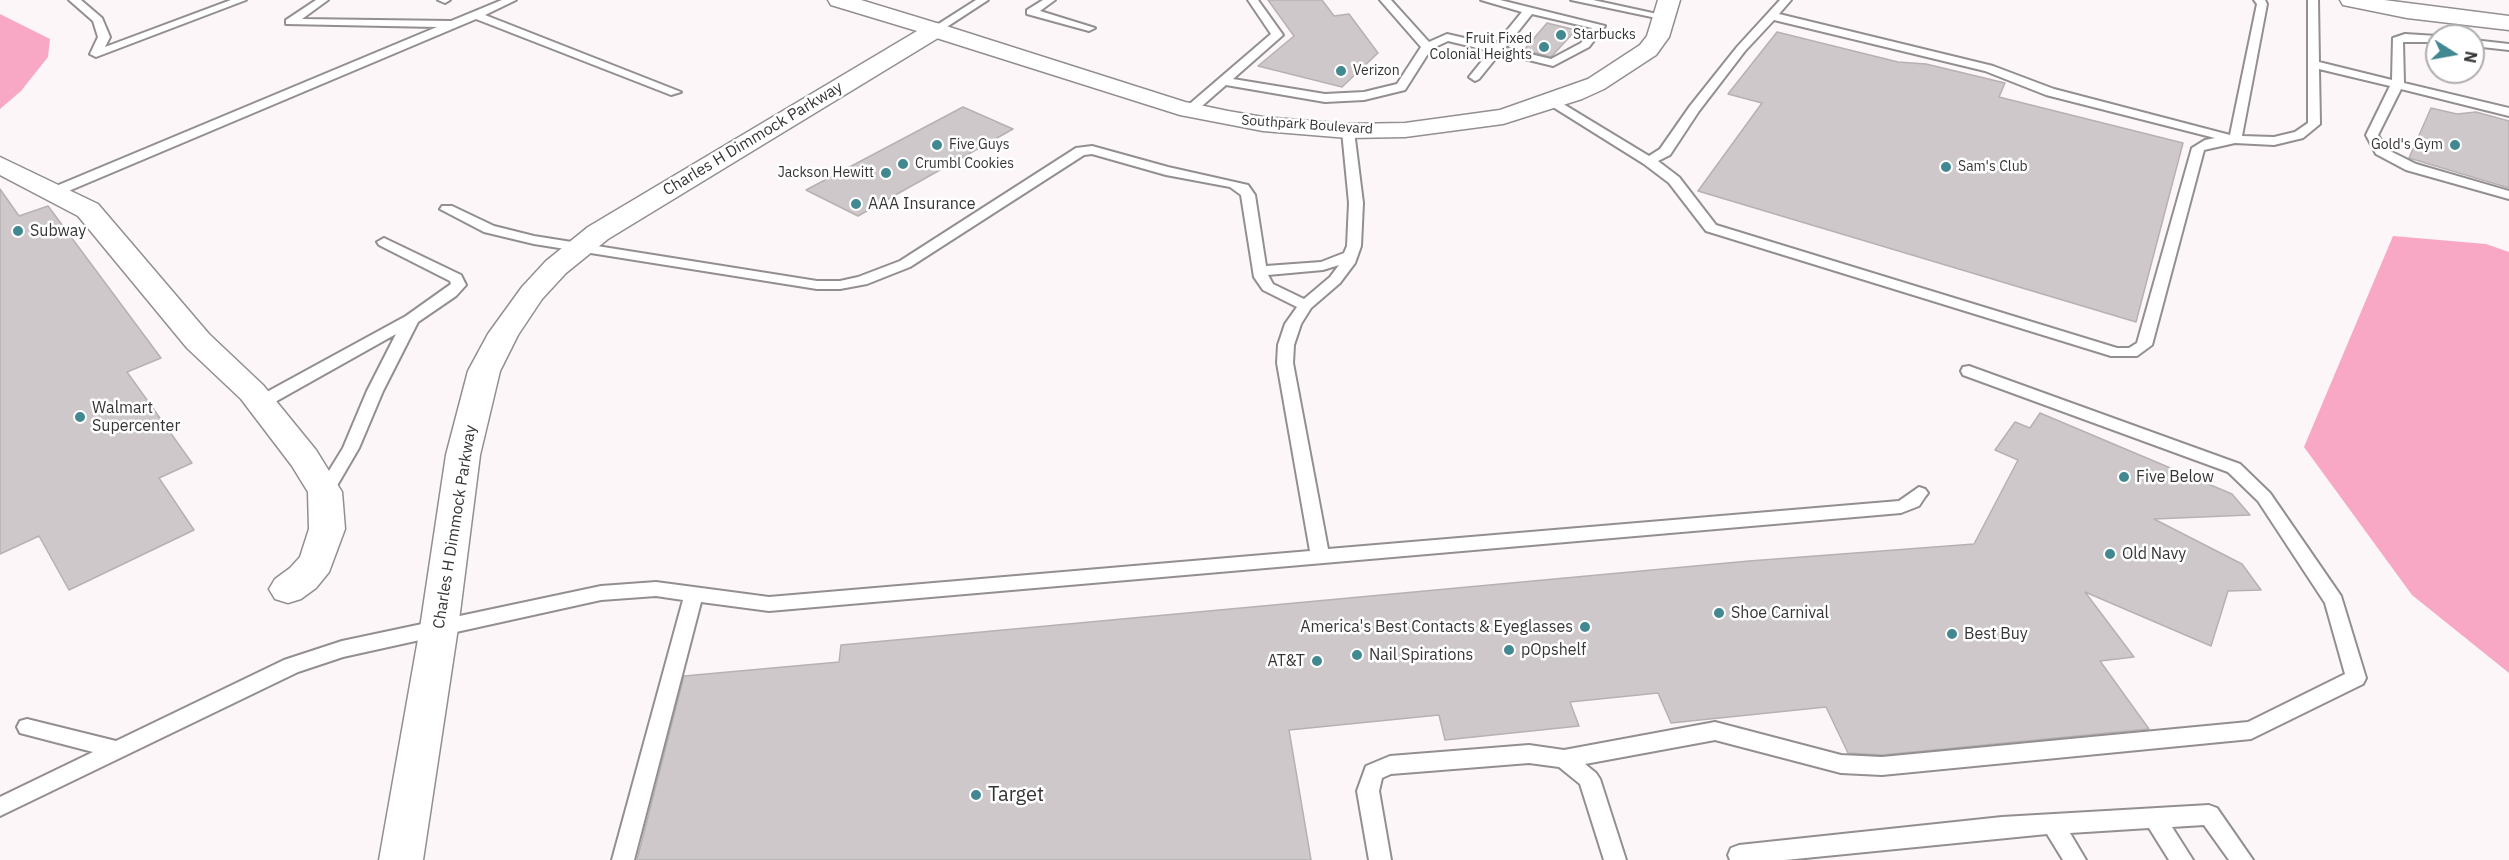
<!DOCTYPE html>
<style>
body{margin:0}
#map{position:relative;width:2509px;height:860px;overflow:hidden;background:#fcf6f8;font-family:"IBM Plex Sans",sans-serif}
canvas{display:block}
.north{position:absolute;left:2425px;top:24px;width:60px;height:60px;box-sizing:border-box;background:#fff;border:2px solid #afaeae;border-radius:50%;rotate:101deg;font-size:16px;font-weight:700;line-height:24px;text-align:center;color:#363435}
.north::after{content:'';display:block;margin:auto;width:21px;height:27px;background:#418891;clip-path:polygon(50% 0,100% 100%,50% 72%,0 100%)}
</style>
<div id="map">
<canvas width="2509" height="860"></canvas>
<div class="north">N</div>
</div>
<script>
const c = document.querySelector('canvas').getContext('2d');
c.lineJoin = 'round';
function fillPath(path, color) { c.fillStyle = color; c.fill(path, 'evenodd'); }
const shape = rows => new Path2D(rows.map(r => 'M' + r).join(''));
function strokePath(path, color, width, dash) { c.strokeStyle = color; c.lineWidth = width; c.lineCap = dash ? 'butt' : 'round'; c.setLineDash(dash || []); c.stroke(path); }
function write(font, color, halo, rows, align = 'center') {
  c.font = font + ' "IBM Plex Sans",sans-serif'; c.lineWidth = 5; c.setLineDash([]); c.textBaseline = 'middle'; c.strokeStyle = halo; c.fillStyle = color; for (const [text, x, y, turn = 0] of rows) {
    c.save(); c.translate(x, y); c.rotate((+turn || 0) * Math.PI / 180); c.textAlign = isNaN(turn) ? turn : align; if (halo) c.strokeText(text, 0, 0); c.fillText(text, 0, 0); c.restore();
  }
}
const water = shape([
 [0,14,50,39,48,57,21,91,0,109],
 [2393,236,2486,244,2509,252,2509,673,2412,595,2304,447]
]);
const building = shape([
 [1268,0,1322,0,1334,16,1349,14,1378,53,1342,87,1258,66,1294,36,1268,0],
 [1547,23,1576,30,1551,57,1524,50,1547,23],
 [1777,32,1898,62,1926,64,2005,83,1999,97,2183,143,2136,322,1698,191,1762,103,1728,94,1777,32],
 [963,107,1013,129,858,216,806,190,963,107],
 [2431,108,2457,114,2476,112,2509,121,2509,188,2409,158,2431,108],
 [0,189,19,216,48,206,161,358,127,372,192,463,159,478,194,530,69,590,39,536,0,554,0,189],
 [2040,413,2232,494,2250,515,2154,519,2242,564,2261,590,2228,591,2211,646,2085,592,2134,657,2100,661,2149,729,1882,755,1848,753,1826,707,1671,723,1658,693,1570,702,1579,726,1445,740,1439,715,1289,730,1311,860,637,860,684,676,839,662,841,645,1749,561,1974,544,2018,460,1995,450,2015,422,2030,428,2040,413]
]);
const service = shape([
 [69,0,81,0,102,18,110,37,105,47,231,0,246,0,96,57,90,54,98,37,93,21,69,0],
 [316,0,328,0,302,19,451,21,502,0,516,0,485,15,681,92,671,95,476,19,59,195,49,195,49,189,437,27,286,24,286,20,316,0],
 [438,0,450,0,445,3,438,0],
 [976,0,988,0,939,32,929,30,976,0],
 [1043,0,1055,0,1040,11,1095,28,1089,31,1027,14,1027,10,1043,0],
 [1248,0,1258,0,1283,35,1233,79,1325,94,1364,92,1397,84,1421,47,1380,0,1391,0,1429,42,1447,34,1495,45,1522,12,1481,0,1500,0,1605,26,1589,47,1553,66,1500,53,1479,79,1475,81,1469,77,1490,51,1448,41,1431,49,1405,90,1364,100,1325,102,1226,85,1194,113,1186,113,1186,107,1271,34,1248,0],
 [1532,14,1592,28,1581,43,1551,59,1505,48,1532,14],
 [1571,0,1593,0,1671,17,1666,20,1571,0],
 [1780,0,1791,0,1779,14,1993,66,2054,89,2230,135,2257,4,2254,0,2265,0,2267,4,2242,136,2274,137,2295,132,2308,123,2308,0,2318,0,2319,62,2392,80,2393,38,2405,34,2437,36,2437,42,2403,42,2404,83,2509,108,2509,116,2401,89,2378,135,2386,149,2416,164,2509,191,2509,199,2406,170,2376,154,2366,135,2390,86,2319,69,2320,124,2303,138,2274,145,2235,143,2204,150,2152,345,2137,356,2111,356,1706,231,1669,183,1644,164,1545,102,1551,98,1555,99,1649,156,1660,149,1690,106,1737,47,1780,0],
 [1774,20,1985,71,2046,95,2215,138,2205,140,2192,148,2137,343,2129,348,2117,348,1716,225,1679,177,1658,161,1670,155,1699,111,1745,51,1774,20],
 [2473,40,2509,44,2509,50,2473,46,2473,40],
 [1348,127,1354,131,1363,203,1361,246,1355,263,1340,283,1311,308,1301,324,1294,345,1293,363,1328,549,1899,501,1919,487,1925,489,1928,493,1925,497,1919,506,1901,513,769,611,701,602,634,860,612,860,683,600,656,596,601,600,343,657,298,672,0,816,0,797,93,752,20,733,17,727,20,721,27,719,116,741,284,660,342,641,601,586,656,582,769,597,1310,551,1277,363,1278,345,1285,324,1297,307,1263,290,1254,277,1241,195,1230,187,1166,175,1092,154,1084,155,910,267,867,284,840,289,817,289,534,244,484,232,440,209,442,206,452,206,494,226,534,236,817,281,840,281,858,277,900,261,1076,148,1092,146,1168,167,1248,185,1255,195,1266,266,1321,262,1344,253,1347,246,1349,203,1342,131,1348,127],
 [1339,265,1330,277,1304,299,1273,284,1268,275,1323,270,1339,265],
 [384,238,461,275,466,285,456,296,418,322,383,391,359,448,331,496,325,498,319,496,316,492,343,448,367,391,396,334,266,407,260,408,252,403,254,399,406,316,451,284,450,281,379,245,377,242,384,238],
 [1969,366,2240,464,2270,493,2341,596,2366,678,2363,684,2251,739,1882,775,1841,773,1715,740,1585,764,1596,773,1600,779,1626,860,1604,860,1580,784,1559,767,1529,763,1391,774,1382,778,1379,791,1391,860,1369,860,1357,791,1366,766,1390,756,1529,745,1564,750,1715,722,1841,755,1882,757,2248,722,2345,674,2325,603,2258,501,2228,472,1963,375,1961,371,1963,367,1969,366],
 [2209,805,2217,808,2253,860,2229,860,2204,825,2172,827,2193,860,2169,860,2149,828,2070,833,2086,860,2063,860,2047,834,1785,860,1730,860,1728,855,1731,848,1739,845,2002,817,2209,805]
]);
const minor = shape([
 [0,157,98,204,209,334,263,385,316,450,342,492,345,529,329,572,316,588,301,599,288,603,275,599,269,589,275,579,290,568,300,557,309,529,308,492,292,466,241,399,187,348,78,216,0,175,0,157]
]);
const tertiary = shape([
 [1658,0,1680,0,1669,37,1656,55,1604,89,1582,99,1503,124,1405,137,1348,138,1263,131,1180,115,927,35,924,30,927,25,935,23,943,25,1185,102,1228,111,1263,117,1348,124,1405,123,1500,110,1588,79,1640,45,1647,36,1658,0],
 [2340,0,2384,0,2509,16,2509,30,2407,18,2343,5,2340,0]
]);
const secondary = shape([
 [828,0,861,0,943,25,946,30,943,35,608,239,566,273,542,299,518,335,500,371,480,455,458,628,423,860,379,860,420,628,446,455,468,371,488,334,522,287,546,261,588,227,917,31,831,5,828,0]
]);
const markers = [
 [1561,35,6,"#418891"],
 [1544,47,6,"#418891"],
 [1341,71,6,"#418891"],
 [937,145,6,"#418891"],
 [2455,145,6,"#418891"],
 [903,164,6,"#418891"],
 [1946,167,6,"#418891"],
 [886,173,6,"#418891"],
 [856,204,6,"#418891"],
 [18,231,6,"#418891"],
 [80,417,6,"#418891"],
 [2124,477,6,"#418891"],
 [2110,554,6,"#418891"],
 [1719,613,6,"#418891"],
 [1585,627,6,"#418891"],
 [1952,634,6,"#418891"],
 [1509,650,6,"#418891"],
 [1357,655,6,"#418891"],
 [1317,661,6,"#418891"],
 [976,795,6,"#418891"]
];
const farPoinames = [
 ["Starbucks",1573,35],
 ["Fruit Fixed",1532,39,"right"],
 ["Colonial Heights",1532,55,"right"],
 ["Verizon",1353,71],
 ["Five Guys",949,145],
 ["Gold's Gym",2443,145,"right"],
 ["Crumbl Cookies",915,164],
 ["Sam's Club",1958,167],
 ["Jackson Hewitt",874,173,"right"]
];
const farStreetnames = [
 ["Southpark Boulevard",1307,125,4]
];
const streetNames = [
 ["Charles H Dimmock Parkway",753,139,-31],
 ["Charles H Dimmock Parkway",455,527,-81]
];
const poiNames = [
 ["AAA Insurance",868,204],
 ["Subway",30,231],
 ["Walmart",92,408],
 ["Supercenter",92,426],
 ["Five Below",2136,477],
 ["Old Navy",2122,554],
 ["Shoe Carnival",1731,613],
 ["America's Best Contacts & Eyeglasses",1573,627,"right"],
 ["Best Buy",1964,634],
 ["pOpshelf",1521,650],
 ["Nail Spirations",1369,655],
 ["AT&T",1305,661,"right"]
];
const nearPoinames = [
 ["Target",988,795]
];
fillPath(water, '#f8a7c5');
fillPath(building, '#cec8ca');
strokePath(building, '#b7b1b3', 1.5);
strokePath(service, '#938e90', 4);
strokePath(minor, '#938e90', 3);
strokePath(tertiary, '#938e90', 3);
strokePath(secondary, '#938e90', 3);
fillPath(service, '#fff');
fillPath(minor, '#fff');
fillPath(tertiary, '#fff');
fillPath(secondary, '#fff');
for (const [x, y, r, color] of markers) { const dot = new Path2D(); dot.arc(x, y, r, 0, 2 * Math.PI); c.fillStyle = color; c.fill(dot); strokePath(dot, '#fff', 2); }
write('14px', '#363435', '#fff', farPoinames, 'left');
write('14px', '#363435', '#fff', farStreetnames);
write('16px', '#363435', '#fff', streetNames);
write('16px', '#363435', '#fff', poiNames, 'left');
write('20px', '#363435', '#fff', nearPoinames, 'left');
</script>
